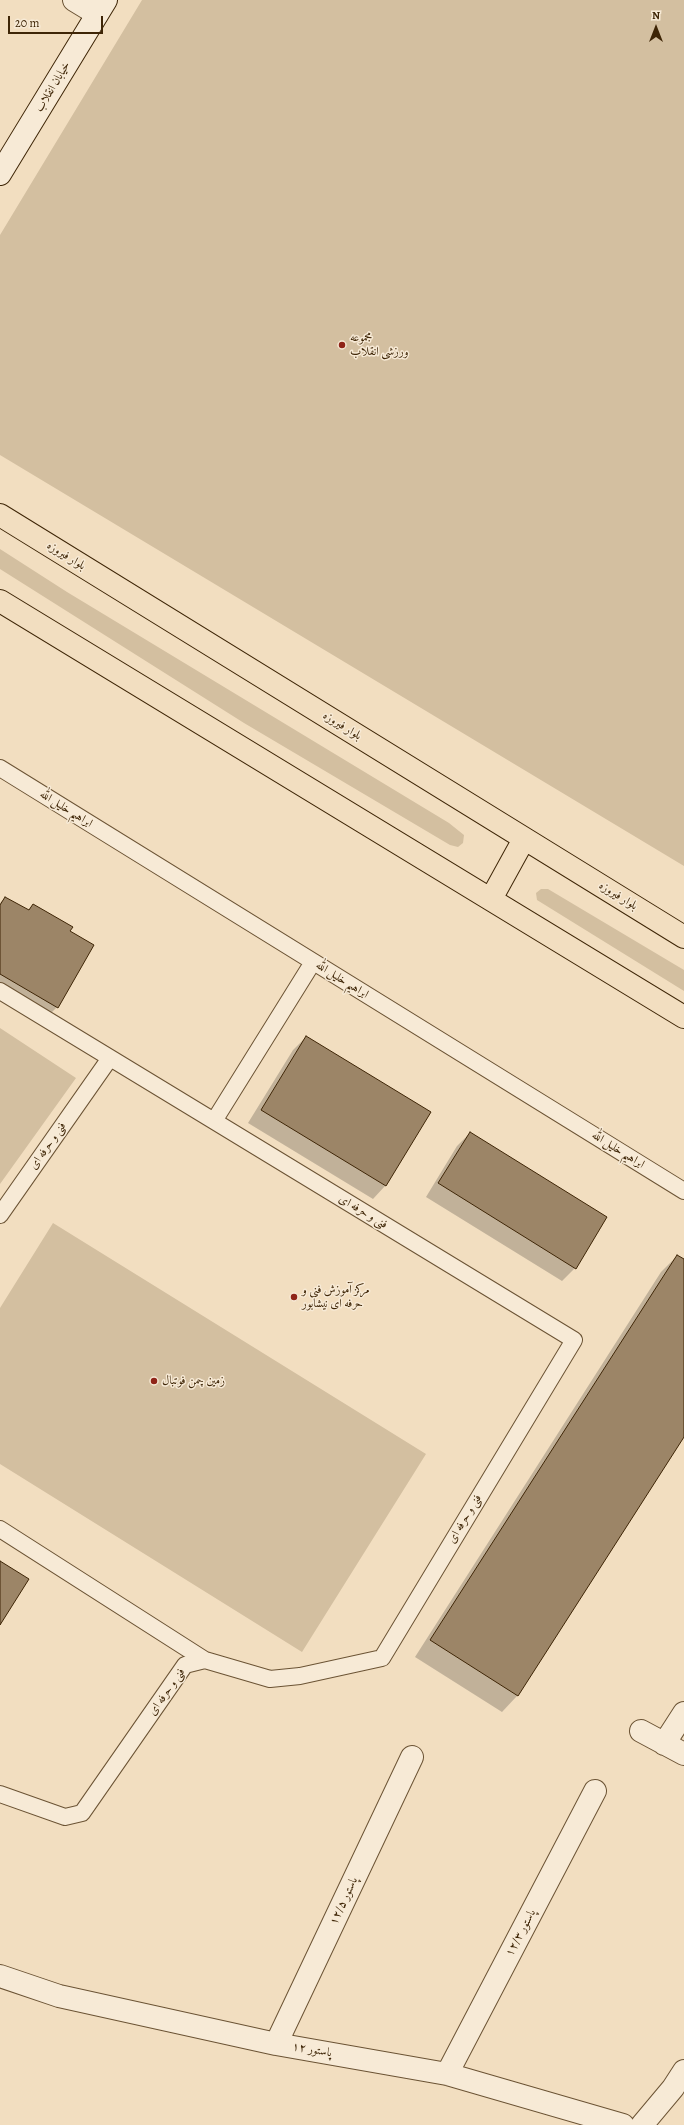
<!DOCTYPE html>
<meta charset="utf-8">
<style>
body{margin:0}
#map{position:relative;width:684px;height:2125px;overflow:hidden;background:#f2dec0;font-family:Alegreya,serif}
canvas{display:block}
.north{position:absolute;left:636px;top:8px;width:40px;height:40px;-webkit-text-stroke:3px #f7ead6;paint-order:stroke;rotate:0deg;font-size:11px;font-weight:700;line-height:16px;text-align:center;color:#3e2506}
.north::after{content:'';display:block;margin:auto;width:14px;height:18px;background:#3e2506;clip-path:polygon(50% 0,100% 100%,50% 72%,0 100%)}
.scale{position:absolute;left:8px;top:16px;width:95px;height:18px;box-sizing:border-box;border:2px solid #3e2506;border-top:0;padding-left:5px;font-size:12px;line-height:14px;white-space:nowrap;color:#3e2506;-webkit-text-stroke:3px #f7ead6;paint-order:stroke}
</style>
<div id="map">
<canvas width="684" height="2125"></canvas>
<div class="north">N</div>
<div class="scale">20 m</div>
</div>
<script>
const c = document.querySelector('canvas').getContext('2d');
c.lineJoin = 'round';
function fillPath(path, color) { c.fillStyle = color; c.fill(path, 'evenodd'); }
const shape = rows => new Path2D(rows.map(r => 'M' + r).join(''));
function strokePath(path, color, width, dash) { c.strokeStyle = color; c.lineWidth = width; c.lineCap = dash ? 'butt' : 'round'; c.setLineDash(dash || []); c.stroke(path); }
function write(font, color, halo, rows, align = 'center') {
  c.font = font + ' Alegreya,Amiri,serif'; c.lineWidth = 3; c.setLineDash([]); c.textBaseline = 'middle'; c.strokeStyle = halo; c.fillStyle = color; for (const [text, x, y, turn = 0] of rows) {
    c.save(); c.translate(x, y); c.rotate((+turn || 0) * Math.PI / 180); c.textAlign = isNaN(turn) ? turn : align; if (halo) c.strokeText(text, 0, 0); c.fillText(text, 0, 0); c.restore();
  }
}
const green = shape([
 [142,0,684,0,684,866,0,455,0,235],
 [0,549,67,592,449,823,464,835,463,843,458,847,450,845,244,723,0,569],
 [541,889,548,889,684,970,684,991,537,900,536,893],
 [0,1028,76,1078,0,1184],
 [53,1223,426,1454,302,1652,0,1464,0,1308]
]);
const shadow = shape([
 [5,898,27,911,33,905,69,932,57,1007,44,1020,0,994,0,903],
 [306,1037,430,1112,385,1186,373,1199,248,1123,293,1050],
 [470,1133,575,1268,562,1281,426,1197,457,1146],
 [677,1256,684,1261,684,1436,517,1696,502,1712,415,1657,661,1272]
]);
const building = shape([
 [5,897,29,910,33,904,73,927,70,931,94,945,58,1008,0,974,0,905,5,897],
 [306,1036,431,1112,386,1186,261,1110,306,1036],
 [470,1132,607,1217,576,1269,438,1183,470,1132],
 [677,1255,684,1259,684,1437,518,1696,430,1640,677,1255],
 [0,1561,29,1579,0,1625,0,1561]
]);
const lane = shape([
 [0,768,684,1191],
 [0,991,214,1121],
 [0,1215,110,1058],
 [0,1529,205,1660],
 [0,1794,65,1817,82,1813,185,1665,205,1660,270,1679,300,1676,382,1658,574,1340,214,1121,313,962]
]);
const street = shape([
 [74,0,97,14],
 [641,1731,684,1754],
 [664,1744,684,1713],
 [0,1976,59,1996,276,2044,447,2074,623,2125],
 [276,2044,412,1757],
 [447,2074,595,1791],
 [642,2125,673,2088,684,2071]
]);
const secondary = shape([
 [0,174,106,0]
]);
const primary = shape([
 [0,515,684,937],
 [0,601,684,1017],
 [491,899,524,839]
]);
const markers = [
 [342,345,4,"#8f2418"],
 [294,1297,4,"#8f2418"],
 [154,1381,4,"#8f2418"]
];
const streetNames = [
 ["خیابان انقلاب",53,87,-59],
 ["بلوار فیروزه",66,556,32],
 ["بلوار فیروزه",342,726,32],
 ["ابراهیم خلیل الله",66,809,32],
 ["بلوار فیروزه",618,896,32],
 ["ابراهیم خلیل الله",342,980,32],
 ["فنی و حرفه ای",48,1146,-55],
 ["ابراهیم خلیل الله",618,1150,32],
 ["فنی و حرفه ای",363,1212,31],
 ["فنی و حرفه ای",465,1519,-59],
 ["فنی و حرفه ای",167,1692,-55],
 ["پاستور ۱۲/۵",344,1901,-65],
 ["پاستور ۱۲/۳",521,1933,-62],
 ["۱۲ پاستور",312,2050,10]
];
const poiNames = [
 ["مجموعه",350,338],
 ["ورزشی انقلاب",350,352],
 ["مرکز آموزش فنی و",302,1290],
 ["حرفه ای نیشابور",302,1304],
 ["زمین چمن فوتبال",162,1381]
];
fillPath(green, '#d3bfa0');
fillPath(shadow, '#0003');
fillPath(building, '#9c8567');
strokePath(building, '#3e2506', 1);
strokePath(lane, '#6b5334', 18);
strokePath(street, '#6b5334', 24);
strokePath(secondary, '#3e2506', 24);
strokePath(primary, '#3e2506', 24);
strokePath(lane, '#f7ead6', 16);
strokePath(street, '#f7ead6', 22);
strokePath(secondary, '#f7ead6', 22);
strokePath(primary, '#f2dec0', 22);
for (const [x, y, r, color] of markers) { const dot = new Path2D(); dot.arc(x, y, r, 0, 2 * Math.PI); c.fillStyle = color; c.fill(dot); strokePath(dot, '#f7ead6', 1.5); }
write('12px', '#3e2506', '#f7ead6', streetNames);
write('12px', '#3e2506', '#f7ead6', poiNames, 'left');
</script>
